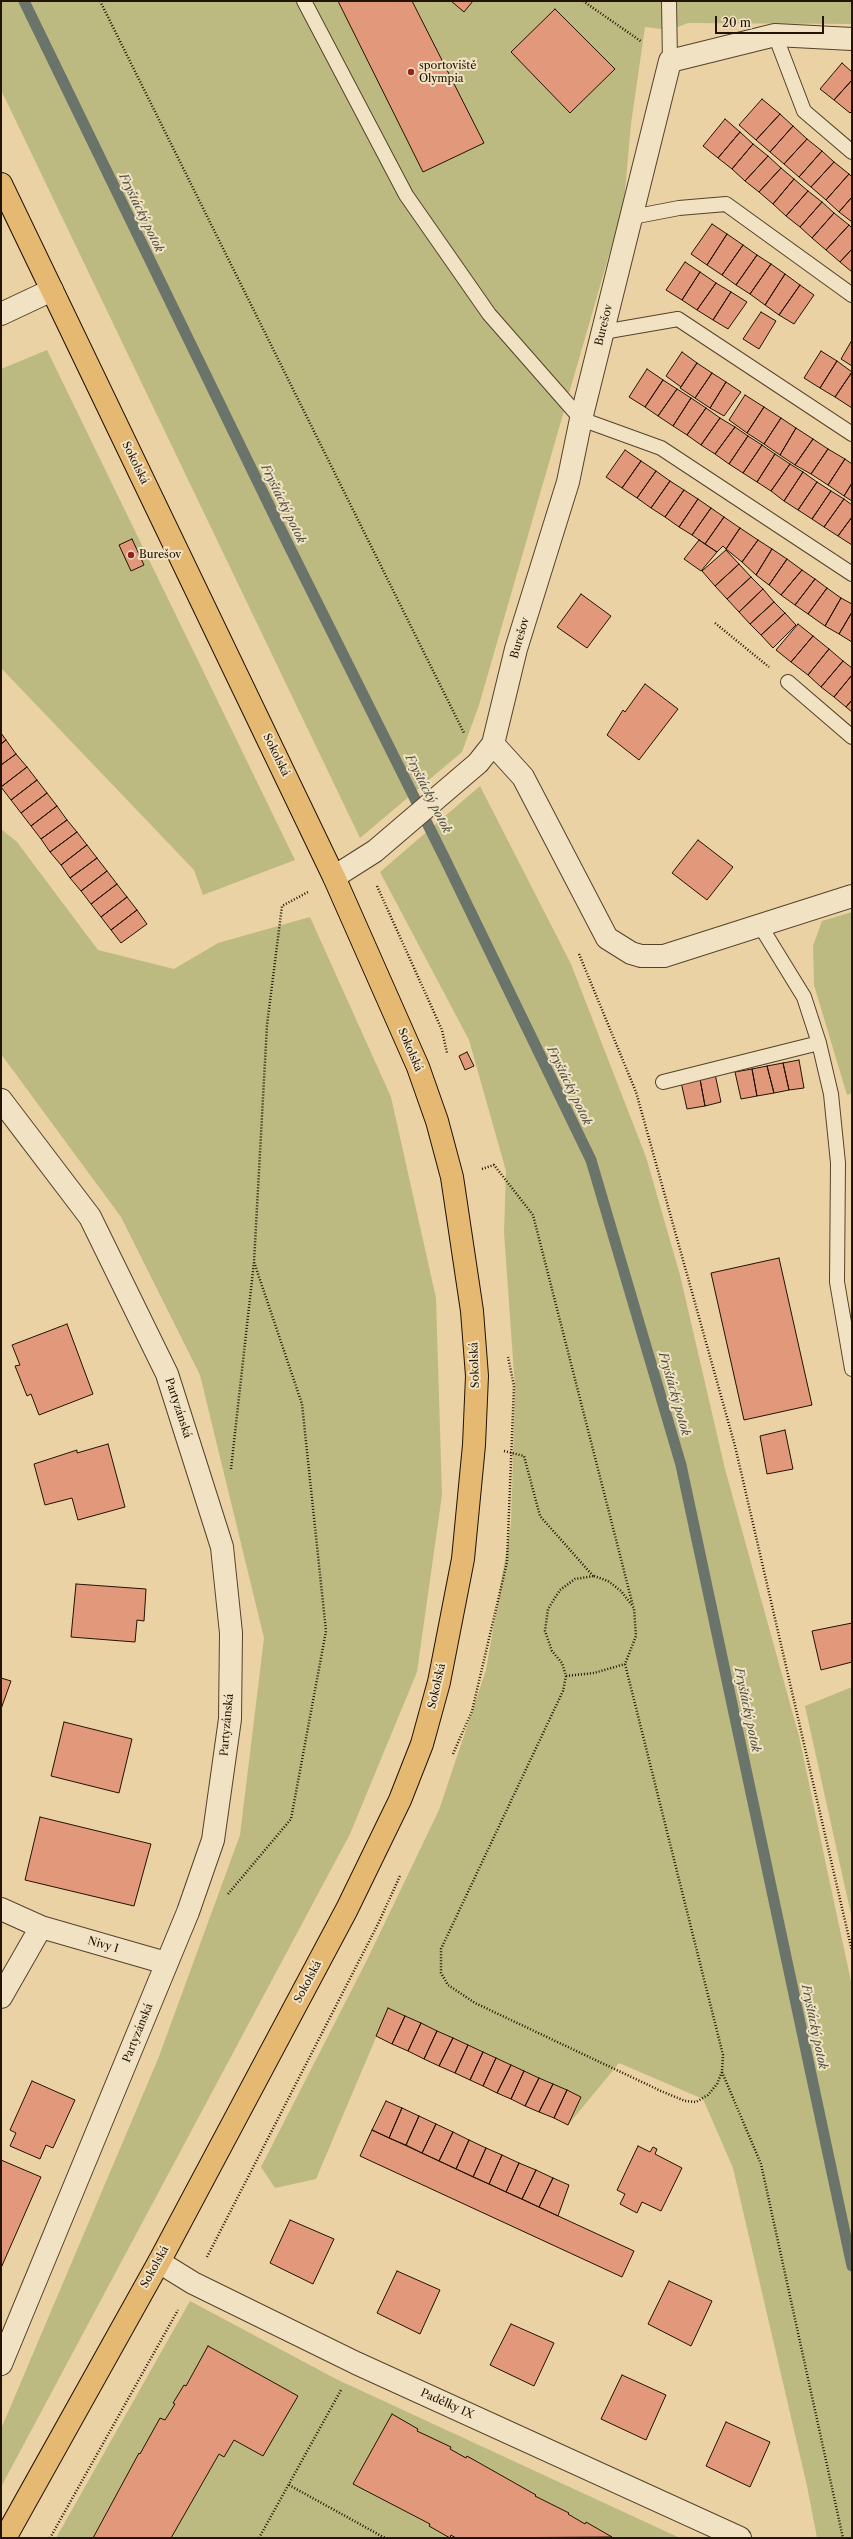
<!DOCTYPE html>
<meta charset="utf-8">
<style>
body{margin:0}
#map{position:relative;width:853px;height:2539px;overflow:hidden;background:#ead2a4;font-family:"Libre Caslon Text",serif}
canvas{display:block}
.frame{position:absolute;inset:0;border:2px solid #221302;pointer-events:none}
.scale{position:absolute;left:715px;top:16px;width:109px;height:18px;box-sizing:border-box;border:2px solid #221302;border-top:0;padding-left:5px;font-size:12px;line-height:14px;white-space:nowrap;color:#221302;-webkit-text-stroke:3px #f1e2c4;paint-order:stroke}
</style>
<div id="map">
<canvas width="853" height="2539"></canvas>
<div class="frame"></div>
<div class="scale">20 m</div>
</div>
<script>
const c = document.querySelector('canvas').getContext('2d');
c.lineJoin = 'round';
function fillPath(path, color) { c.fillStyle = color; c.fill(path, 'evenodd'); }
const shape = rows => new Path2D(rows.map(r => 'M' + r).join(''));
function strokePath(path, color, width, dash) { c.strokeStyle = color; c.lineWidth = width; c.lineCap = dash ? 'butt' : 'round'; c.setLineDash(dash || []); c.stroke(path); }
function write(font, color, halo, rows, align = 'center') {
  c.font = font + ' "Libre Caslon Text",serif'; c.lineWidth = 4; c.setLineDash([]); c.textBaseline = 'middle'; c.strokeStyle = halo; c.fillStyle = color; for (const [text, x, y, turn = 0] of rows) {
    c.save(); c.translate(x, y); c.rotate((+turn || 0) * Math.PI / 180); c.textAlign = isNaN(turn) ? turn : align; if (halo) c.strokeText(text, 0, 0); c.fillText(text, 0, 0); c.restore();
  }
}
const green = shape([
 [1,1,852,1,852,24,688,23,670,30,645,27,631,124,624,203,479,705,462,752,360,838,1,90],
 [47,350,295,860,203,895,194,870,1,668,1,369],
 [480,786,571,964,646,1157,680,1275,725,1469,799,1736,828,1874,852,1986,852,2538,817,2538,807,2486,733,2168,703,2099,619,2063,568,2125,581,2097,388,2009,316,2179,275,2188,261,2167,367,1960,439,1810,486,1670,511,1524,515,1388,504,1232,506,1171,469,1040,380,872],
 [1,829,17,842,98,950,174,969,218,943,310,917,391,1097,436,1298,442,1495,417,1672,350,1834,1,2487,1,2429,158,2059,240,1835,264,1638,200,1375,121,1217,1,1054],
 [852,912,852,1093,847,1095,814,985,813,946,822,921],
 [852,1687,852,1919,805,1706],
 [190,2301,336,2379,680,2538,56,2538]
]);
const stream = shape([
 [24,1,287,542,445,859,591,1160,681,1465,852,2266]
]);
const building = shape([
 [338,1,412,1,484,143,423,172,338,1],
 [451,1,473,1,464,12,451,1],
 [555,9,615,69,570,113,511,52,555,9],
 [842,63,852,72,852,80,834,100,820,89,842,63],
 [852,80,852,111,850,113,834,100,852,80],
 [762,99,780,114,756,140,739,125,762,99],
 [780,114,793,126,770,152,756,140,780,114],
 [725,119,740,132,718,158,703,146,725,119],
 [793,126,807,139,784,164,770,152,793,126],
 [740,132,753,144,732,169,718,158,740,132],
 [807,139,822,151,799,177,784,164,807,139],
 [753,144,768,156,745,181,732,169,753,144],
 [822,151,834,162,811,187,799,177,822,151],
 [768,156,781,168,759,192,745,181,768,156],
 [834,162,849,174,826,200,811,187,834,162],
 [781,168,794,179,773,204,759,192,781,168],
 [849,174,852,177,852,197,839,212,826,200,849,174],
 [794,179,808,191,786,216,773,204,794,179],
 [808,191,822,202,800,227,786,216,808,191],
 [852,197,852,222,839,212,852,197],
 [822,202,834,213,812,238,800,227,822,202],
 [834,213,849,225,826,250,812,238,834,213],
 [712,224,727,234,707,265,691,254,712,224],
 [849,225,852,228,852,249,840,262,826,250,849,225],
 [727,234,743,245,722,275,707,265,727,234],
 [743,245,757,255,736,285,722,275,743,245],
 [852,249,852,272,840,262,852,249],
 [757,255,771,264,750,294,736,285,757,255],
 [685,262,700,272,682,300,666,290,685,262],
 [771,264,785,274,765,305,750,294,771,264],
 [700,272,716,283,697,310,682,300,700,272],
 [785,274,800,285,779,315,765,305,785,274],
 [716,283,731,292,713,320,697,310,716,283],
 [800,285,814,295,794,324,779,315,800,285],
 [731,292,747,302,728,329,713,320,731,292],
 [761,312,776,321,759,349,743,339,761,312],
 [852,340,852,366,841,359,852,340],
 [821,351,837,361,820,388,804,378,821,351],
 [682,352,697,363,681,387,666,376,682,352],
 [837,361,852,372,835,397,820,388,837,361],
 [697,363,712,373,695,398,680,388,697,363],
 [647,369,663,380,645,407,629,397,647,369],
 [852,372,852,408,835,397,852,372],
 [712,373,726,382,710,408,695,398,712,373],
 [663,380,677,389,658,416,645,407,663,380],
 [726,382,741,392,724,416,710,408,726,382],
 [677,389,691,398,673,426,658,416,677,389],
 [745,395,764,407,747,433,729,420,745,395],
 [691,398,706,408,687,435,673,426,691,398],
 [764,407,781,418,764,444,747,433,764,407],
 [706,408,720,418,701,445,687,435,706,408],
 [720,418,735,427,715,454,701,445,720,418],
 [781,418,796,428,780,455,764,444,781,418],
 [735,427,748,436,729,464,715,454,735,427],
 [796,428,813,439,795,465,780,455,796,428],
 [748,436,762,445,743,473,729,464,748,436],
 [813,439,828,449,811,474,795,465,813,439],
 [762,445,775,454,757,482,743,473,762,445],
 [828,449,845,459,828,485,811,474,828,449],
 [625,450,641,461,622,488,606,477,625,450],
 [775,454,790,464,771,491,757,482,775,454],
 [845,459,852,464,852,483,844,496,828,485,845,459],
 [641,461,656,471,637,498,622,488,641,461],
 [790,464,803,472,784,501,771,491,790,464],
 [656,471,670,481,651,508,637,498,656,471],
 [803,472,817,482,798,510,784,501,803,472],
 [670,481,684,490,665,517,651,508,670,481],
 [817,482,831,491,812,519,798,510,817,482],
 [852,483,852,501,844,496,852,483],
 [684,490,698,499,679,527,665,517,684,490],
 [831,491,844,499,824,527,812,519,831,491],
 [698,499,711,508,692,535,679,527,698,499],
 [844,499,852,505,852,517,838,536,824,527,844,499],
 [711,508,724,517,705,544,692,535,711,508],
 [724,517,740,528,726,549,723,546,717,552,705,544,724,517],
 [852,517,852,545,838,536,852,517],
 [740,528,758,540,742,562,726,549,740,528],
 [132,539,144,565,131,571,119,545,132,539],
 [699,540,717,552,701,571,684,559,699,540],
 [758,540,772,549,756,575,742,562,758,540],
 [772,549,787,559,769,585,756,575,772,549],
 [726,550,739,564,715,586,702,571,726,550],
 [787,559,802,570,781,595,769,585,787,559],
 [739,564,751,577,727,599,715,586,739,564],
 [802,570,815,579,795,605,781,595,802,570],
 [751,577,763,589,739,612,727,599,751,577],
 [815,579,827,588,808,614,795,605,815,579],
 [827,588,841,598,825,626,808,614,827,588],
 [763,589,774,602,750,624,739,612,763,589],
 [581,594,611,616,587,648,557,627,581,594],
 [841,598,852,604,852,612,839,634,825,626,841,598],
 [774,602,785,613,761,635,750,624,774,602],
 [852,612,852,642,839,634,852,612],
 [785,613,796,625,773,648,761,635,785,613],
 [798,624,813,636,791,662,776,650,798,624],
 [813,636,829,649,808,675,791,662,813,636],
 [829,649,843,661,821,687,808,675,829,649],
 [843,661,852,668,852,675,834,697,821,687,843,661],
 [852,675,852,700,846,707,834,697,852,675],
 [645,684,678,709,639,760,607,735,623,710,625,712,645,684],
 [852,700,852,712,846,707,852,700],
 [1,733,6,740,1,744,1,733],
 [6,740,16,754,1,765,1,744,6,740],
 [16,754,27,767,1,787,1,765,16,754],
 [27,767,37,780,11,800,1,787,27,767],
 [37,780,47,793,21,813,11,800,37,780],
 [47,793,57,806,31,826,21,813,47,793],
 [57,806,67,820,41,839,31,826,57,806],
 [67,820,77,832,50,852,41,839,67,820],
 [77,832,87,845,61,865,50,852,77,832],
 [698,840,733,867,707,900,672,873,698,840],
 [87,845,97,858,70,878,61,865,87,845],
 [97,858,107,871,81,891,70,878,97,858],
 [107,871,117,884,91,904,81,891,107,871],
 [117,884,127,897,101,917,91,904,117,884],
 [127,897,137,910,111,930,101,917,127,897],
 [137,910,147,924,121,943,111,930,137,910],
 [467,1052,474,1066,465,1070,459,1056,467,1052],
 [799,1060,804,1088,789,1090,783,1063,799,1060],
 [783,1063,789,1090,774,1093,767,1066,783,1063],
 [767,1066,774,1093,757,1096,752,1069,767,1066],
 [752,1069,757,1096,741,1099,735,1072,752,1069],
 [715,1074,721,1102,705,1106,700,1079,715,1074],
 [700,1079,705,1106,687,1109,681,1082,700,1079],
 [779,1258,812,1405,744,1420,711,1273,779,1258],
 [67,1324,93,1394,39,1415,31,1394,27,1396,15,1366,20,1365,12,1345,67,1324],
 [785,1430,793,1469,767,1474,760,1436,785,1430],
 [108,1444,125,1507,78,1520,72,1498,45,1505,34,1464,77,1450,77,1453,108,1444],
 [76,1584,146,1589,144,1621,137,1620,135,1642,71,1637,76,1584],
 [852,1623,852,1662,821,1670,812,1631,852,1623],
 [1,1678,11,1681,1,1709,1,1678],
 [64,1722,132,1739,119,1793,51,1776,64,1722],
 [40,1817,151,1844,134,1906,25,1880,40,1817],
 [388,2008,405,2016,392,2044,376,2036,388,2008],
 [405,2016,421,2023,408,2051,392,2044,405,2016],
 [421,2023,437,2031,424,2059,408,2051,421,2023],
 [437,2031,453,2038,439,2066,424,2059,437,2031],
 [453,2038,468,2045,455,2073,439,2066,453,2038],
 [468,2045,483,2052,470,2080,455,2073,468,2045],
 [483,2052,496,2058,483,2086,470,2080,483,2052],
 [496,2058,511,2065,497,2093,483,2086,496,2058],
 [511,2065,524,2071,511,2099,497,2093,511,2065],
 [524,2071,539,2078,525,2106,511,2099,524,2071],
 [539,2078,553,2084,539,2112,525,2106,539,2078],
 [32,2081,75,2100,53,2148,46,2145,40,2159,10,2146,16,2133,10,2130,32,2081],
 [553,2084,567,2090,554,2118,539,2112,553,2084],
 [567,2090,581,2097,568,2125,554,2118,567,2090],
 [386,2101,402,2108,389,2138,372,2130,386,2101],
 [402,2108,419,2116,406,2145,389,2138,402,2108],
 [419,2116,436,2124,422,2153,406,2145,419,2116],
 [436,2124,453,2132,439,2161,422,2153,436,2124],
 [372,2130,634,2251,622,2277,360,2156,372,2130],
 [453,2132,469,2140,456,2169,439,2161,453,2132],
 [469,2140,486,2148,473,2177,456,2169,469,2140],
 [638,2146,650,2152,653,2147,657,2149,655,2154,682,2168,661,2211,642,2202,637,2213,620,2204,625,2194,617,2190,638,2146],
 [486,2148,502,2155,489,2184,473,2177,486,2148],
 [502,2155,519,2163,506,2192,489,2184,502,2155],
 [1,2160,41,2177,1,2268,1,2160],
 [519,2163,536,2170,522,2199,506,2192,519,2163],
 [536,2170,553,2178,539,2207,522,2199,536,2170],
 [553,2178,569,2185,558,2216,539,2207,553,2178],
 [290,2220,334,2239,313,2284,270,2263,290,2220],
 [397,2271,440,2290,420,2334,377,2313,397,2271],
 [669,2281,712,2301,691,2346,648,2324,669,2281],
 [511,2324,554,2343,534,2386,490,2365,511,2324],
 [208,2346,298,2396,263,2456,234,2440,224,2457,219,2454,171,2538,93,2538,139,2453,140,2454,160,2418,165,2420,175,2404,173,2403,184,2385,186,2386,208,2346],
 [622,2375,666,2395,646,2440,601,2419,622,2375],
 [392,2414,418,2429,417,2431,451,2447,450,2449,466,2458,467,2456,536,2495,535,2496,569,2513,568,2514,585,2524,586,2522,612,2537,456,2538,451,2535,450,2538,429,2526,430,2524,353,2484,392,2414],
 [726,2422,770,2442,750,2487,706,2466,726,2422]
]);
const path = shape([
 [100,1,464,733],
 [583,1,642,42],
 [715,623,769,667],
 [377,886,442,1030,447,1053],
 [579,954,636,1092,735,1446,852,1951],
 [482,1169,494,1165,533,1215,633,1606],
 [504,1451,524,1456,540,1516,593,1576],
 [231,1469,254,1262,267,1025,282,906,308,892],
 [594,1576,608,1581,621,1591,634,1608,636,1636,625,1664,723,2055,722,2072,717,2084,708,2095,696,2102,685,2101,661,2091,475,2003,448,1985,441,1973,441,1949,563,1691,566,1676,562,1663,552,1651,545,1631,548,1609,560,1590,575,1579,594,1576],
 [566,1676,594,1673,625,1664],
 [453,1754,472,1711,507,1562,514,1386,508,1357],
 [228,1894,291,1819,326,1631,302,1404,254,1262],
 [722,2072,761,2164,843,2538],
 [207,2257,378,1924,400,1876],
 [289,2485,385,2538],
 [50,2538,178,2310],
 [259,2538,341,2390]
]);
const lane = shape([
 [304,1,406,195,489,314,581,419,661,448,852,574],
 [669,1,670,61],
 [775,35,804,111,852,152],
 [632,217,679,208,726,204,852,295],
 [603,332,678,319,852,434],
 [788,682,852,737],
 [761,927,804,997,819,1043,831,1094,838,1163,837,1282,852,1369],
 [663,1082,819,1043]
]);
const street = shape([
 [1,314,52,290],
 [493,744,523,777,607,938,631,953,641,956,664,956,852,896],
 [334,877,375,851,478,763,493,744,516,649,568,482,581,419,670,61,775,35,852,39],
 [1,1100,90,1217,167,1374,222,1547,231,1633,230,1719,213,1840,188,1912,1,2364],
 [1,1909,41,1927,166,1963],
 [1,1997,41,1927],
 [159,2262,193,2283,356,2363,740,2538]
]);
const primary = shape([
 [1,184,334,877,418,1067,437,1121,452,1177,472,1311,477,1376,474,1445,463,1559,439,1682,422,1744,400,1800,347,1909,159,2262,5,2538]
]);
const markers = [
 [411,72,4,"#8f2418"],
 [131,555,4,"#8f2418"]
];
const poiNames = [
 ["sportoviště",419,66],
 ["Olympia",419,79],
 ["Burešov",139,555]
];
const streetNames = [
 ["Burešov",604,325,-76],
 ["Sokolská",135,463,64],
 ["Burešov",520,638,-74],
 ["Sokolská",276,755,64],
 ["Sokolská",410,1050,67],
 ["Sokolská",475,1365,-92],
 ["Partyzánská",178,1408,72],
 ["Sokolská",437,1686,-77],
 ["Partyzánská",227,1725,-85],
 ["Nivy I",103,1945,16],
 ["Sokolská",308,1982,-62],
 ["Partyzánská",138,2033,-68],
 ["Sokolská",155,2267,-61],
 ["Padělky IX",447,2404,24]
];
const waterNames = [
 ["Fryštácký potok",141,213,64],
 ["Fryštácký potok",283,504,64],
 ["Fryštácký potok",428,794,63],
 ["Fryštácký potok",569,1086,64],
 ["Fryštácký potok",674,1394,74],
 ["Fryštácký potok",747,1710,78],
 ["Fryštácký potok",814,2027,78]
];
fillPath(green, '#bdba81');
strokePath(stream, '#6b746b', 11);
fillPath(building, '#e2987b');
strokePath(building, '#221302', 1);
strokePath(lane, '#54432a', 16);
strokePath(street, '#54432a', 24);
strokePath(primary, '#221302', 24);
strokePath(path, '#221302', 2.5, [1, 2]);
strokePath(lane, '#f1e2c4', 14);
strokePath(street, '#f1e2c4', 22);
strokePath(primary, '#e5b972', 22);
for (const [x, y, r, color] of markers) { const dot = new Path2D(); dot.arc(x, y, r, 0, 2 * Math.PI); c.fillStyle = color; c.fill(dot); strokePath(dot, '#f1e2c4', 1.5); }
write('11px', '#221302', '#f1e2c4', poiNames, 'left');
write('11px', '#221302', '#f1e2c4', streetNames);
write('italic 12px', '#4c4c3f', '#f1e2c4', waterNames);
</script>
